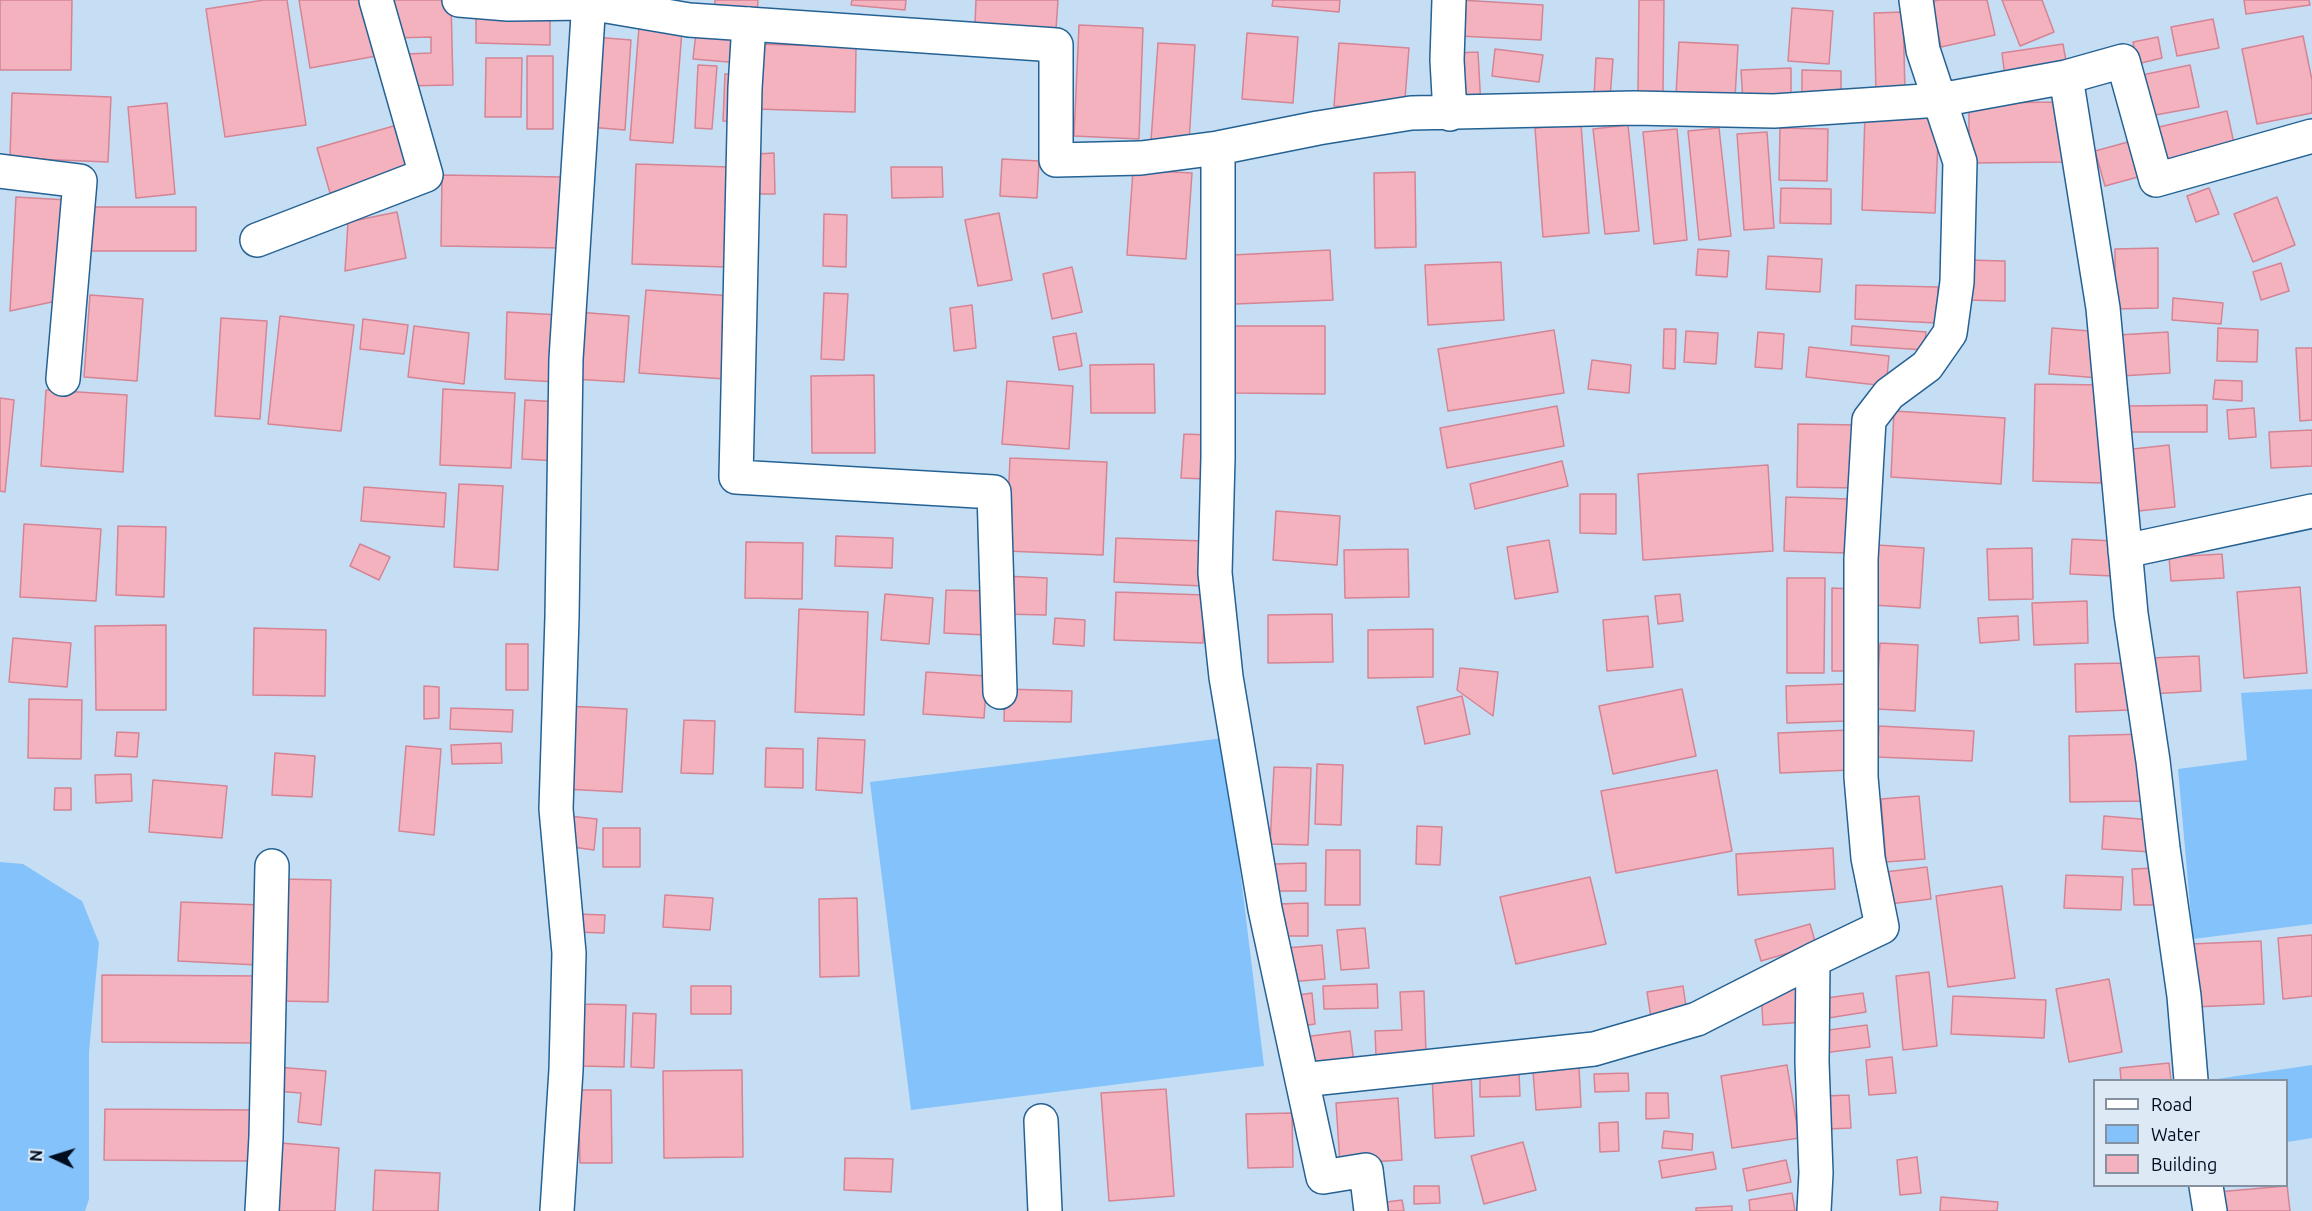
<!DOCTYPE html>
<style>
body{margin:0}
#map{position:relative;width:2312px;height:1211px;overflow:hidden;background:#c6def4;font-family:Ubuntu,sans-serif}
canvas{display:block}
.legend{position:absolute;left:2093px;top:1079px;width:195px;height:108px;box-sizing:border-box;background:#dde9f5;border:2px solid #8591a0;margin:0;padding:8px 10px;list-style:none;font-size:18px;color:#000d20}
.legend li{display:flex;align-items:center;gap:12px;height:30px}
.legend b{width:30px;border:2px solid #8591a0}
.north{position:absolute;left:24px;top:1127px;width:60px;height:60px;-webkit-text-stroke:4px #dde9f5;paint-order:stroke;rotate:274deg;font-size:16px;font-weight:700;line-height:24px;text-align:center;color:#000d20}
.north::after{content:'';display:block;margin:auto;width:21px;height:27px;background:#000d20;clip-path:polygon(50% 0,100% 100%,50% 72%,0 100%)}
</style>
<div id="map">
<canvas width="2312" height="1211"></canvas>
<ul class="legend">
<li><b style="height:8px;background:#fff"></b>Road</li>
<li><b style="height:16px;background:#83c2fa"></b>Water</li>
<li><b style="height:16px;background:#f3b2be"></b>Building</li>
</ul>
<div class="north">N</div>
</div>
<script>
const c = document.querySelector('canvas').getContext('2d');
c.lineJoin = 'round';
function fillPath(path, color) { c.fillStyle = color; c.fill(path, 'evenodd'); }
const shape = rows => new Path2D(rows.map(r => 'M' + r).join(''));
function strokePath(path, color, width, dash) { c.strokeStyle = color; c.lineWidth = width; c.lineCap = dash ? 'butt' : 'round'; c.setLineDash(dash || []); c.stroke(path); }
const water = shape([
 [2312,689,2312,924,2193,939,2178,769,2247,760,2241,693],
 [1224,738,1264,1066,911,1110,870,782],
 [0,862,23,864,82,901,99,943,89,1052,89,1199,85,1211,0,1211],
 [2312,1065,2312,1138,2287,1142,2286,1080,2210,1080]
]);
const building = shape([
 [0,0,72,0,71,70,0,70,0,0],
 [264,0,287,0,306,125,225,137,206,9,264,0],
 [299,0,373,0,382,55,310,68,299,0],
 [393,0,451,0,453,85,406,86,406,54,431,53,431,37,394,38,393,0],
 [715,0,758,0,757,14,714,11,715,0],
 [852,0,906,0,905,10,851,5,852,0],
 [976,0,1058,0,1056,29,975,24,976,0],
 [1273,0,1340,0,1339,12,1272,6,1273,0],
 [1460,0,1543,5,1541,40,1458,36,1460,0],
 [1639,0,1664,0,1663,93,1638,92,1639,0],
 [1939,0,1987,0,1995,35,1941,47,1931,2,1939,0],
 [2002,0,2042,0,2054,32,2020,46,2002,0],
 [2244,0,2309,0,2310,5,2246,14,2244,0],
 [1792,8,1833,11,1829,64,1788,61,1792,8],
 [1903,12,1905,92,1876,93,1874,13,1903,12],
 [476,13,550,15,550,45,476,43,476,13],
 [2213,19,2219,48,2177,56,2171,27,2213,19],
 [1079,25,1143,28,1139,139,1074,136,1079,25],
 [639,27,682,31,673,143,630,140,639,27],
 [696,33,742,37,740,63,693,59,696,33],
 [1247,33,1298,37,1293,103,1242,99,1247,33],
 [2303,36,2312,80,2312,113,2257,124,2242,49,2303,36],
 [594,37,631,40,625,130,589,127,594,37],
 [2158,37,2162,58,2137,64,2133,42,2158,37],
 [1679,42,1738,45,1735,98,1676,94,1679,42],
 [1158,43,1195,45,1189,142,1151,140,1158,43],
 [1339,43,1409,48,1404,111,1334,106,1339,43],
 [757,44,856,47,855,112,755,109,757,44],
 [2063,44,2067,67,2005,77,2002,53,2063,44],
 [1495,49,1543,55,1539,82,1492,76,1495,49],
 [1478,52,1481,107,1459,108,1456,53,1478,52],
 [527,56,553,56,553,129,527,129,527,56],
 [486,58,522,58,521,117,485,117,486,58],
 [1596,58,1613,59,1610,98,1594,97,1596,58],
 [698,65,717,66,712,129,695,128,698,65],
 [2190,65,2199,107,2150,116,2142,75,2190,65],
 [1791,68,1791,100,1743,102,1741,70,1791,68],
 [1802,70,1841,71,1841,94,1802,93,1802,70],
 [725,74,743,74,741,122,723,121,725,74],
 [12,93,111,97,108,162,10,158,12,93],
 [2064,102,2065,162,1969,163,1969,103,2064,102],
 [167,103,175,194,136,198,128,107,167,103],
 [2227,111,2235,148,2168,165,2159,127,2227,111],
 [1865,114,1939,117,1935,213,1862,210,1865,114],
 [1581,124,1589,233,1543,237,1535,128,1581,124],
 [397,125,409,169,330,193,317,148,397,125],
 [1628,125,1639,231,1605,234,1593,129,1628,125],
 [1719,128,1731,236,1699,240,1688,131,1719,128],
 [1780,128,1828,129,1827,181,1779,180,1780,128],
 [1677,129,1687,240,1654,244,1643,132,1677,129],
 [1767,132,1774,228,1744,230,1737,134,1767,132],
 [2128,142,2138,177,2105,186,2095,151,2128,142],
 [774,153,775,194,757,194,756,154,774,153],
 [1002,159,1039,161,1037,198,1000,196,1002,159],
 [636,164,729,167,726,267,632,264,636,164],
 [891,167,942,167,943,197,892,198,891,167],
 [1133,170,1192,173,1186,259,1127,255,1133,170],
 [1415,172,1416,247,1375,248,1374,173,1415,172],
 [442,175,564,177,562,248,441,246,442,175],
 [1781,188,1831,189,1831,224,1780,223,1781,188],
 [2209,188,2219,214,2196,222,2187,196,2209,188],
 [16,197,67,200,61,300,10,311,16,197],
 [2277,197,2295,245,2253,262,2234,214,2277,197],
 [87,207,196,207,196,251,88,251,87,207],
 [397,212,406,258,345,271,348,222,397,212],
 [999,213,1012,280,978,286,965,220,999,213],
 [824,214,847,215,846,267,823,266,824,214],
 [2158,248,2158,308,2115,309,2115,249,2158,248],
 [1698,249,1729,251,1727,277,1696,275,1698,249],
 [1330,250,1333,300,1235,304,1233,255,1330,250],
 [1768,256,1822,259,1820,292,1766,289,1768,256],
 [1967,260,2005,261,2005,301,1967,300,1967,260],
 [1501,262,1504,320,1428,325,1425,265,1501,262],
 [2281,263,2289,291,2261,300,2253,272,2281,263],
 [1072,267,1082,312,1052,319,1043,274,1072,267],
 [1856,285,1938,287,1937,323,1855,319,1856,285],
 [646,290,732,296,725,379,639,373,646,290],
 [824,293,848,294,844,360,821,359,824,293],
 [90,295,143,299,137,381,84,377,90,295],
 [2173,298,2223,303,2221,324,2172,320,2173,298],
 [972,305,976,348,954,351,950,308,972,305],
 [507,312,560,315,557,382,505,379,507,312],
 [577,312,629,316,624,382,572,379,577,312],
 [280,316,354,325,341,431,268,424,280,316],
 [221,318,267,321,260,419,215,416,221,318],
 [363,319,408,325,404,354,360,349,363,319],
 [414,326,469,333,464,384,408,377,414,326],
 [1235,326,1325,326,1325,394,1235,393,1235,326],
 [1852,326,1926,332,1924,350,1851,345,1852,326],
 [2052,328,2102,332,2099,378,2049,374,2052,328],
 [2218,328,2258,330,2257,362,2217,361,2218,328],
 [1664,329,1676,329,1675,369,1663,368,1664,329],
 [1554,330,1564,393,1448,411,1438,349,1554,330],
 [1686,331,1718,333,1716,364,1684,362,1686,331],
 [1758,332,1784,334,1782,369,1755,367,1758,332],
 [2168,332,2170,373,2121,376,2118,335,2168,332],
 [1076,333,1082,366,1059,370,1053,337,1076,333],
 [1809,347,1889,356,1886,386,1806,377,1809,347],
 [2296,348,2312,348,2312,420,2300,421,2296,348],
 [1592,360,1631,365,1629,393,1588,389,1592,360],
 [1154,364,1155,413,1091,413,1090,365,1154,364],
 [874,375,875,453,812,453,811,376,874,375],
 [2215,380,2242,381,2242,401,2213,399,2215,380],
 [1007,381,1073,386,1069,449,1002,444,1007,381],
 [2035,384,2103,385,2101,483,2033,481,2035,384],
 [443,389,515,393,511,468,440,465,443,389],
 [46,390,127,395,123,472,41,466,46,390],
 [0,398,14,400,5,492,0,491,0,398],
 [525,400,561,402,558,461,522,459,525,400],
 [2207,405,2207,432,2130,432,2129,406,2207,405],
 [1557,406,1564,446,1447,468,1440,428,1557,406],
 [2254,408,2256,437,2229,439,2227,410,2254,408],
 [1894,411,2005,418,2001,484,1891,477,1894,411],
 [1798,424,1858,425,1857,488,1797,487,1798,424],
 [2312,430,2312,466,2271,468,2269,432,2312,430],
 [1184,434,1210,435,1207,479,1181,478,1184,434],
 [2169,445,2175,507,2130,512,2124,450,2169,445],
 [1010,458,1107,462,1103,555,1006,551,1010,458],
 [1562,461,1568,486,1475,509,1470,484,1562,461],
 [1768,465,1773,551,1643,560,1638,474,1768,465],
 [459,484,503,486,498,570,454,567,459,484],
 [364,487,446,493,444,527,361,521,364,487],
 [1580,494,1616,494,1616,534,1580,533,1580,494],
 [1786,497,1848,499,1846,553,1784,551,1786,497],
 [1276,511,1340,516,1337,565,1273,560,1276,511],
 [24,524,101,529,96,601,20,597,24,524],
 [118,526,166,527,164,597,116,595,118,526],
 [836,536,893,538,892,568,835,566,836,536],
 [1116,538,1204,541,1203,586,1114,582,1116,538],
 [2072,539,2115,541,2113,576,2070,574,2072,539],
 [1549,540,1558,592,1515,599,1507,547,1549,540],
 [746,542,803,543,802,599,745,598,746,542],
 [360,544,390,557,379,580,350,566,360,544],
 [1877,545,1924,548,1920,608,1873,605,1877,545],
 [2032,548,2033,599,1989,600,1987,549,2032,548],
 [1408,549,1409,597,1345,598,1344,550,1408,549],
 [2222,554,2224,578,2171,581,2169,557,2222,554],
 [1004,576,1047,578,1046,615,1003,614,1004,576],
 [1787,578,1825,578,1824,673,1787,673,1787,578],
 [2300,587,2307,673,2244,678,2237,592,2300,587],
 [1832,588,1853,589,1853,671,1832,671,1832,588],
 [946,590,988,591,986,635,944,633,946,590],
 [1116,592,1205,595,1203,643,1114,640,1116,592],
 [885,594,933,598,929,644,881,640,885,594],
 [1680,594,1683,621,1658,624,1655,596,1680,594],
 [2087,601,2088,643,2034,645,2032,603,2087,601],
 [799,609,868,612,864,715,795,712,799,609],
 [1332,614,1333,662,1268,663,1268,615,1332,614],
 [1648,616,1653,667,1607,671,1603,620,1648,616],
 [2018,616,2019,640,1980,643,1978,618,2018,616],
 [1055,618,1085,620,1084,646,1053,644,1055,618],
 [166,625,166,710,96,710,95,626,166,625],
 [254,628,326,630,325,696,253,695,254,628],
 [1433,629,1433,677,1368,678,1368,630,1433,629],
 [13,638,71,643,67,687,9,682,13,638],
 [1880,643,1918,645,1915,711,1876,709,1880,643],
 [506,644,528,644,528,690,506,690,506,644],
 [2199,656,2201,691,2151,694,2150,658,2199,656],
 [2128,663,2129,710,2076,712,2075,664,2128,663],
 [1460,668,1498,672,1493,716,1457,690,1460,668],
 [926,672,987,676,984,718,923,714,926,672],
 [1846,684,1847,721,1787,723,1786,686,1846,684],
 [424,686,439,687,439,718,424,719,424,686],
 [1005,689,1072,691,1071,722,1004,721,1005,689],
 [1682,689,1696,756,1613,774,1599,706,1682,689],
 [1462,696,1470,734,1425,744,1417,707,1462,696],
 [29,699,82,700,81,759,28,758,29,699],
 [566,706,627,709,622,792,563,789,566,706],
 [451,708,513,710,512,732,450,729,451,708],
 [684,720,715,721,713,774,681,773,684,720],
 [1879,726,1974,731,1972,761,1877,757,1879,726],
 [1850,730,1852,770,1780,773,1778,733,1850,730],
 [117,732,139,733,137,757,115,756,117,732],
 [2145,734,2146,801,2070,802,2069,736,2145,734],
 [818,738,865,740,862,793,816,790,818,738],
 [501,743,502,763,452,764,451,745,501,743],
 [406,746,441,749,434,835,399,831,406,746],
 [766,748,803,749,803,788,765,787,766,748],
 [275,753,315,756,312,797,272,795,275,753],
 [1317,764,1343,765,1341,825,1315,824,1317,764],
 [1274,767,1311,768,1308,845,1270,844,1274,767],
 [1717,770,1732,851,1616,873,1601,791,1717,770],
 [131,774,132,801,96,803,95,775,131,774],
 [153,780,227,786,222,838,149,832,153,780],
 [55,788,71,788,71,810,54,810,55,788],
 [1919,796,1925,859,1886,862,1881,799,1919,796],
 [568,816,597,819,594,850,565,846,568,816],
 [2104,816,2152,820,2151,852,2102,849,2104,816],
 [1417,826,1442,827,1440,865,1416,864,1417,826],
 [603,828,640,828,640,867,603,867,603,828],
 [1833,848,1835,889,1738,895,1736,854,1833,848],
 [1326,850,1360,850,1360,905,1325,905,1326,850],
 [1306,863,1306,891,1276,891,1275,864,1306,863],
 [1927,867,1931,899,1889,904,1885,872,1927,867],
 [2156,868,2157,905,2134,905,2132,869,2156,868],
 [2066,875,2123,877,2121,910,2064,908,2066,875],
 [1590,877,1606,944,1516,964,1500,897,1590,877],
 [281,879,331,880,328,1002,278,1001,281,879],
 [2002,886,2015,978,1948,987,1936,896,2002,886],
 [665,895,713,898,710,930,663,927,665,895],
 [857,898,859,976,820,977,819,899,857,898],
 [181,902,261,905,258,965,178,961,181,902],
 [1308,903,1308,936,1278,936,1278,904,1308,903],
 [576,914,605,915,604,933,575,932,576,914],
 [1810,924,1816,945,1761,961,1755,940,1810,924],
 [1365,928,1369,968,1341,970,1337,930,1365,928],
 [2312,935,2312,996,2283,999,2278,938,2312,935],
 [2261,941,2264,1004,2193,1007,2190,944,2261,941],
 [1322,945,1325,979,1289,982,1286,948,1322,945],
 [1929,972,1937,1046,1903,1050,1896,976,1929,972],
 [102,975,260,976,260,1043,102,1042,102,975],
 [2109,979,2122,1052,2069,1062,2056,989,2109,979],
 [1377,984,1378,1008,1324,1009,1323,986,1377,984],
 [691,986,731,986,731,1014,691,1014,691,986],
 [1683,986,1687,1013,1651,1018,1647,992,1683,986],
 [1803,987,1805,1022,1763,1025,1761,990,1803,987],
 [1424,991,1426,1055,1376,1056,1375,1031,1402,1030,1400,992,1424,991],
 [1312,993,1315,1024,1295,1027,1292,996,1312,993],
 [1863,993,1866,1012,1822,1019,1819,999,1863,993],
 [1953,996,2046,1000,2044,1038,1951,1034,1953,996],
 [584,1004,626,1005,624,1067,582,1066,584,1004],
 [633,1013,656,1014,654,1068,631,1067,633,1013],
 [1867,1025,1870,1047,1823,1053,1821,1031,1867,1025],
 [1350,1031,1354,1064,1308,1070,1304,1037,1350,1031],
 [1892,1057,1896,1093,1869,1095,1866,1060,1892,1057],
 [2169,1063,2171,1080,2121,1080,2120,1068,2169,1063],
 [1787,1065,1799,1138,1732,1148,1721,1076,1787,1065],
 [277,1067,326,1071,321,1125,298,1122,301,1093,275,1091,277,1067],
 [1579,1067,1581,1107,1536,1110,1533,1071,1579,1067],
 [742,1070,743,1157,664,1158,663,1071,742,1070],
 [1519,1072,1520,1096,1480,1097,1480,1073,1519,1072],
 [1471,1073,1474,1136,1435,1138,1432,1075,1471,1073],
 [1628,1073,1629,1091,1595,1092,1594,1074,1628,1073],
 [1166,1089,1174,1196,1109,1201,1101,1093,1166,1089],
 [578,1090,611,1090,612,1163,580,1163,578,1090],
 [1646,1093,1668,1093,1669,1118,1646,1119,1646,1093],
 [1849,1095,1851,1128,1828,1129,1826,1096,1849,1095],
 [1398,1098,1402,1160,1340,1164,1336,1103,1398,1098],
 [105,1109,253,1110,252,1161,104,1160,105,1109],
 [1292,1113,1293,1167,1248,1168,1246,1114,1292,1113],
 [1618,1122,1619,1151,1600,1152,1599,1123,1618,1122],
 [1664,1131,1693,1134,1692,1150,1662,1148,1664,1131],
 [1523,1142,1536,1190,1484,1204,1471,1156,1523,1142],
 [281,1143,339,1148,335,1211,276,1211,281,1143],
 [1713,1152,1716,1169,1662,1178,1659,1161,1713,1152],
 [1917,1157,1921,1193,1900,1195,1897,1160,1917,1157],
 [845,1158,893,1159,891,1192,844,1190,845,1158],
 [1786,1160,1791,1182,1747,1191,1743,1169,1786,1160],
 [375,1170,440,1173,438,1211,373,1211,375,1170],
 [2287,1184,2290,1211,2219,1211,2217,1192,2286,1186,2287,1184],
 [1414,1186,1439,1186,1440,1203,1414,1204,1414,1186],
 [1792,1193,1795,1211,1750,1211,1749,1200,1792,1193],
 [1941,1197,1998,1202,1997,1211,1940,1211,1941,1197],
 [1402,1200,1404,1211,1380,1211,1379,1203,1402,1200],
 [1732,1206,1732,1211,1696,1211,1696,1208,1732,1206]
]);
const minor = shape([
 [459,0,508,4,589,3,689,20,1056,45,1056,160,1141,158,1218,148,1318,128,1411,113,1634,108,1774,111,1940,100,2066,77,2123,61,2156,180,2312,136],
 [1449,0,1447,60,1450,114],
 [749,24,745,88,736,477,994,492,1000,692],
 [2066,77,2103,308,2131,614,2153,761,2163,848,2184,996,2191,1080],
 [1218,148,1218,458,1215,573,1226,677,1265,909,1302,1080,1594,1049,1697,1019,1813,960],
 [0,171,80,181,63,379],
 [257,240,426,175,376,0],
 [2125,551,2312,511],
 [1302,1080,1323,1177,1366,1170,1371,1211],
 [1041,1121,1045,1211],
 [2206,1186,2210,1211],
 [262,1211,266,1137,272,866],
 [557,1211,566,1070,569,953,556,809,562,617,566,359,589,0],
 [1814,1211,1816,1173,1812,1062,1813,960,1882,927,1868,858,1861,777,1861,559,1869,420,1889,394,1927,366,1950,333,1957,282,1960,162,1923,50,1916,0]
]);
fillPath(water, '#83c2fa');
fillPath(building, '#f3b2be');
strokePath(building, '#d48494', 1.5);
strokePath(minor, '#256293', 36);
strokePath(minor, '#fff', 33);
</script>
